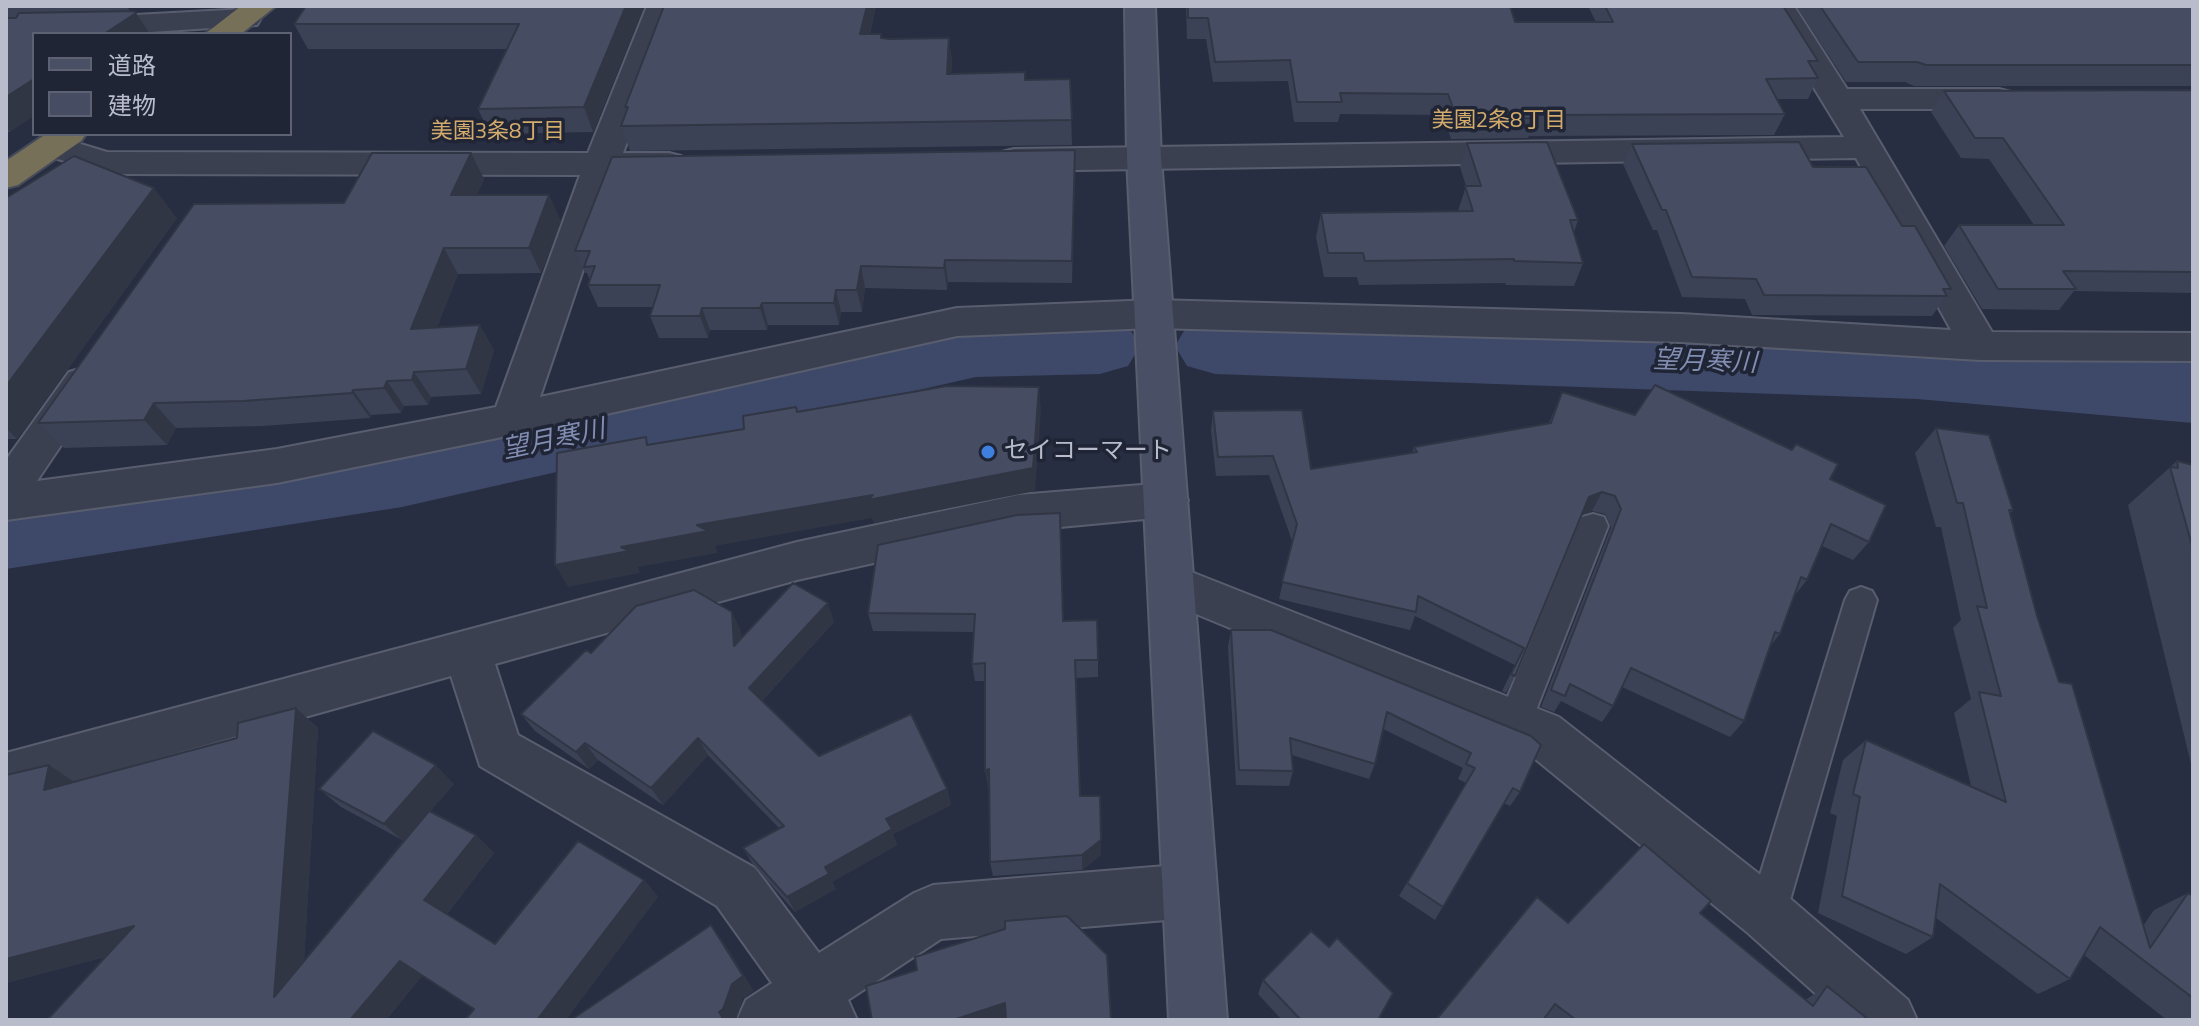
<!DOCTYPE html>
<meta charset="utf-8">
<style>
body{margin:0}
#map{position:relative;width:2199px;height:1026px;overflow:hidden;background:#272e41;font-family:"Titillium Web","Noto Sans JP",sans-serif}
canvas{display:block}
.frame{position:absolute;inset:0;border:8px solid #b8bccb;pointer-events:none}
.legend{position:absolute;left:32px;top:32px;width:260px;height:104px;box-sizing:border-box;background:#202536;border:2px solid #5d6172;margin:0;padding:10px 14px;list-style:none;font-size:24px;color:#b8bccb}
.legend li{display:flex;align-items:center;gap:16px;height:40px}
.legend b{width:40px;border:2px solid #5d6172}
</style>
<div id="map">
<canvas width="2199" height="1026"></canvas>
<div class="frame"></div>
<ul class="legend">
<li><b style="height:10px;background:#494f64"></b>道路</li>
<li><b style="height:22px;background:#464d63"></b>建物</li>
</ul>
</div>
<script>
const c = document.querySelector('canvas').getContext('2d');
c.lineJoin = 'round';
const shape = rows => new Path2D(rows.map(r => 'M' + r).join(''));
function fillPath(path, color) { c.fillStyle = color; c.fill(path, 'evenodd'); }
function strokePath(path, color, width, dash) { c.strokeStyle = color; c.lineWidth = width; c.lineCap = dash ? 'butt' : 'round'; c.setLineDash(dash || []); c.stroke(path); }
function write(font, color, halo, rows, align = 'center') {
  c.font = font + ' "Titillium Web","Noto Sans JP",sans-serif'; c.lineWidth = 7; c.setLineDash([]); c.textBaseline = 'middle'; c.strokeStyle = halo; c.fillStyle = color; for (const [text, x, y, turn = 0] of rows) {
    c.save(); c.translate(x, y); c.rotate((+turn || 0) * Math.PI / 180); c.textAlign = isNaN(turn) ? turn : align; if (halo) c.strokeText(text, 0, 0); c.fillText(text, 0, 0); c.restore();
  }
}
const river = shape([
 [1100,318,1128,326,1140,346,1128,366,1100,374,976,377,402,507,6,569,6,497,402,441,976,321,1100,318],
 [1215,318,1917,341,2193,363,2193,423,1917,399,1215,374,1187,366,1175,346,1187,326,1215,318]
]);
const lane = shape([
 [1593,514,1604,517,1608,526,1531,723,1526,734,1514,738,1502,734,1497,723,1578,526,1582,517,1593,514],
 [1861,587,1872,591,1877,600,1786,914,1780,927,1767,933,1754,927,1748,914,1845,600,1850,591,1861,587]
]);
const street = shape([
 [647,6,677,6,623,153,669,153,681,156,686,164,681,172,669,175,615,175,540,397,957,308,1154,300,1681,314,1951,330,1856,158,1014,171,1002,168,997,160,1002,152,1014,149,1844,137,1764,6,1794,6,1847,89,1999,89,2011,92,2015,99,2011,106,1999,109,1860,109,1992,332,2193,333,2193,361,1980,360,1681,342,1154,328,957,336,512,435,277,483,6,520,6,460,69,372,83,368,97,372,103,383,37,481,277,449,496,407,580,175,105,174,39,153,34,146,39,139,51,135,107,152,588,153,647,6],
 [246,9,257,11,261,18,257,25,121,34,34,34,34,39,6,40,6,22,246,9],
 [1166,483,1181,488,1188,500,1181,512,1166,517,1018,531,797,580,495,664,518,735,755,868,819,953,914,893,933,885,1190,864,1209,872,1217,891,1209,910,1190,918,941,939,848,1000,857,1020,737,1020,746,1000,772,983,717,906,480,766,451,676,6,801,6,753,797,542,1018,495,1166,483],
 [1171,564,1559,717,1786,895,1908,1000,1917,1020,1845,1020,1748,933,1523,749,1155,597,1148,583,1155,569,1171,564]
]);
const secondary = shape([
 [1125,6,1155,6,1161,158,1227,1020,1169,1020,1127,158,1125,6]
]);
const highway = shape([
 [241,6,276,6,241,34,205,34,241,6],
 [46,134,86,134,81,141,18,185,6,188,6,161,46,134]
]);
const wall = shape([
 [6,6,155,6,128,8,130,11,10,132,6,132],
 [306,6,644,6,593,132,490,134,478,109,507,49,308,49,294,24],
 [664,6,876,6,870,34,881,34,881,38,890,39,949,38,952,63,951,74,1025,80,1070,79,1072,145,630,151,621,126,626,111,625,107],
 [1186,6,1510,6,1515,22,1596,22,1588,6,1783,6,1818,61,1813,70,1818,78,1808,99,1777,99,1785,114,1774,135,1529,136,1528,138,1451,139,1443,115,1340,114,1338,122,1294,122,1288,81,1213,82,1206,39,1187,39],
 [1796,6,2193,6,2193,86,1914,86,1905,82,1846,82],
 [2193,90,2193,293,2074,291,2059,310,1982,309,1944,246,1959,225,2034,225,1989,159,1961,158,1931,112,1944,91],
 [1467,143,1578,220,1574,232,1583,263,1574,286,1506,285,1505,283,1359,285,1357,277,1324,277,1316,237,1321,213,1458,211,1466,186,1460,167],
 [1632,144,1813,167,1951,289,1932,316,1752,315,1745,299,1682,297,1657,230,1653,230,1623,164],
 [471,153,484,179,477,195,561,221,541,273,458,274,437,327,494,350,481,394,431,397,428,405,404,406,401,413,371,415,370,418,263,426,176,428,167,445,64,448,38,423,344,203],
 [1075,172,1072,283,948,282,947,290,865,288,862,312,841,312,839,325,768,325,767,330,710,330,708,338,659,338,650,316,653,307,598,307,588,285,590,280,587,273,585,273,575,251],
 [6,198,177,218,17,439,6,439],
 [1562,392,1830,479,1869,542,1853,560,1822,546,1807,580,1794,596,1780,634,1771,645,1744,721,1730,737,1622,687,1613,706,1602,722,1561,701,1554,712,1541,707,1611,527,1605,514,1592,511,1582,515,1515,676,1506,693,1502,691,1515,665,1415,616,1410,630,1279,599,1292,541,1269,475,1216,476,1211,431,1213,411,1311,469,1412,453,1414,447,1549,423],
 [1936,428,2013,510,2010,514,2037,616,2059,682,2143,926,2154,910,2188,893,2193,896,2193,1020,2167,1020,2084,955,2070,979,2038,994,1936,918,1933,937,1906,954,1818,913,1837,816,1830,813,1843,760,1866,740,1971,786,1954,713,1971,699,1953,628,1961,620,1941,527,1936,527,1915,453],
 [2177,461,2193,465,2193,772,2128,505],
 [878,545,1064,621,1098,660,1098,677,1076,678,1080,796,1101,855,1082,870,993,876,990,862,989,786,988,787,985,771,985,681,975,681,972,664,974,632,873,631,868,613],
 [834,622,762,701,819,756,947,789,951,805,893,834,897,845,832,882,836,889,795,912,752,863,743,848,779,828,708,755,663,805,598,760,589,769,535,731,521,714,591,653,741,631,741,638],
 [1231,630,1531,736,1520,792,1510,806,1504,803,1435,920,1399,896,1466,783,1458,779,1463,768,1383,729,1375,764,1369,779,1292,755,1293,771,1289,786,1236,785,1228,647],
 [296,708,318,728,304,961,404,841,341,807,319,789,454,784,430,811,476,835,494,853,447,914,495,944,644,880,658,897,473,1009,422,976,386,1020,47,1020,105,957,6,983,6,775,49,765,75,782,237,738],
 [1700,913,1805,1000,1827,986,1869,1020,1545,1020,1544,1019,1568,923],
 [1263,980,1378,1020,1282,1020,1258,994]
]);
const shadedWall = shape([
 [626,6,644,6,593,132,584,107],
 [867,6,876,6,864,59,860,34],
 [136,13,150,34,104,34],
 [949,38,952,63,950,99,947,74],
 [34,79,34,116,10,132,6,127,6,97],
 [1075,150,1075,172,1072,283,1072,261],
 [471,153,484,179,465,221,451,195],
 [154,188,177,218,17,439,6,428,6,386],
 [549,195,561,221,541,273,529,248],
 [444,248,458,274,427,354,411,329],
 [945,260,948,282,947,290,944,268],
 [861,266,865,288,862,312,857,290],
 [836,290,841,312,839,325,834,303],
 [762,303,768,325,767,330,760,308],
 [702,308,710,330,708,338,700,316],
 [480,325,494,350,481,394,466,369],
 [414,372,431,397,428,405,412,380],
 [387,381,404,406,401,413,384,388],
 [1039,387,1041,411,1035,491,874,523,872,518,715,546,718,553,638,567,640,573,568,587,555,565,697,525],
 [353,390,371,415,370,418,352,393],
 [154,403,176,428,167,445,144,420],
 [1602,492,1592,511,1579,516,1589,497],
 [828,603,834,622,757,706,749,688],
 [732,612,741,631,743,664,734,646],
 [296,708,318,728,301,1011,274,997],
 [698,738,708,755,663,805,651,788],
 [585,743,598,760,589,769,576,752],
 [49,765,79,785,44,790],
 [436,765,454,784,404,842,384,824],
 [989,769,992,785,988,787,985,771],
 [947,789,951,805,893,834,897,845,832,882,836,889,795,912,787,897,886,819],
 [476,835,494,853,445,916,424,900],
 [1101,840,1101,855,1082,870,1082,855],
 [644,880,658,897,566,1020,537,1020],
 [711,925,723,941,754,991,743,999,736,1020,724,1020,719,1012],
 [134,926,164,941,6,983,6,959],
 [400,961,422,976,386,1020,350,1020],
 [1005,1003,1008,1017,999,1020,953,1020]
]);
const building = shape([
 [306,6,626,6,584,107,478,109,519,24,294,24,306,6],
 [664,6,867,6,860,34,881,34,881,38,890,39,949,38,947,74,1025,72,1025,80,1070,79,1072,120,621,126,628,107,625,107,664,6],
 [1188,6,1510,6,1515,22,1613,22,1605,6,1783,6,1818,61,1808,61,1818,78,1766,79,1785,114,1534,115,1535,118,1457,119,1448,94,1340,93,1342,102,1297,102,1290,60,1215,62,1208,18,1188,18,1188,6],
 [1820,6,2193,6,2193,65,1926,65,1917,62,1858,62,1820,6],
 [134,11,136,13,104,34,34,34,34,79,6,97,6,18,16,18,19,13,134,11],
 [2193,90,2193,272,2063,271,2076,289,1998,289,1959,225,2064,225,2003,138,1975,138,1944,91,2193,90],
 [1547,142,1578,220,1570,220,1583,263,1514,261,1514,259,1365,261,1363,253,1328,253,1321,213,1473,211,1465,186,1481,186,1467,143,1547,142],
 [1799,142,1813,167,1866,167,1902,226,1915,226,1951,289,1943,289,1947,296,1764,295,1756,279,1692,277,1666,210,1662,210,1632,144,1799,142],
 [1075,150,1072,261,945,260,944,268,861,266,857,290,836,290,834,303,762,303,760,308,702,308,700,316,650,316,660,285,588,285,595,266,584,267,590,251,575,251,612,157,1075,150],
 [372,153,471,153,451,195,549,195,529,248,444,248,411,329,480,325,466,369,414,372,412,380,387,381,384,388,353,390,352,393,243,401,154,403,144,420,38,423,194,204,344,203,372,153],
 [74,156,154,188,6,386,6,198,74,156],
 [1655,385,1792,450,1796,444,1838,464,1830,479,1886,505,1869,542,1831,524,1807,580,1801,577,1780,634,1775,632,1744,721,1631,668,1613,706,1570,684,1565,696,1551,690,1621,509,1615,496,1602,492,1589,497,1515,676,1511,674,1524,648,1418,596,1416,612,1282,582,1297,524,1273,456,1218,457,1213,411,1302,410,1311,469,1417,452,1414,447,1551,423,1562,392,1635,415,1655,385],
 [947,386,1039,387,1033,468,868,500,873,495,697,525,708,531,621,547,629,551,555,565,557,453,646,437,647,445,744,429,743,416,796,407,797,412,947,386],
 [1936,428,1989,435,2013,510,2009,510,2037,616,2059,682,2072,684,2150,948,2188,893,2193,896,2193,998,2100,927,2070,979,1940,884,1933,937,1842,896,1860,797,1853,794,1866,740,2006,802,1979,692,2001,696,1977,606,1987,608,1963,503,1957,503,1936,428],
 [2177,461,2193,465,2193,549,2170,467,2178,468,2177,461],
 [1060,513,1063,621,1097,620,1098,660,1075,660,1080,796,1100,796,1101,840,1082,855,990,862,989,769,985,771,985,663,972,664,975,614,868,613,878,545,1017,515,1060,513],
 [793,583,828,603,749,688,819,756,911,714,947,789,886,819,892,829,825,867,829,874,787,897,743,848,784,826,698,738,651,788,585,743,576,752,521,714,586,650,591,653,636,606,694,590,732,612,734,646,793,583],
 [1231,630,1271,630,1531,736,1541,745,1520,792,1513,788,1443,907,1407,883,1475,768,1466,764,1471,753,1387,712,1375,764,1290,738,1293,771,1239,770,1231,630],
 [296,708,274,997,429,811,476,835,424,900,495,944,578,841,644,880,537,1020,465,1020,474,1009,400,961,350,1020,47,1020,134,926,6,959,6,775,49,765,44,790,237,738,238,723,296,708],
 [373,731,436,765,384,824,319,789,373,731],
 [1644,844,1711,901,1700,913,1813,1006,1827,986,1869,1020,1576,1020,1555,1004,1543,1020,1436,1020,1537,897,1568,923,1644,844],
 [1067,916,1107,955,1111,1020,1006,1020,1005,1003,953,1020,872,1020,866,986,917,970,915,957,1005,929,1005,921,1067,916],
 [711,925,743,976,732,984,723,1009,719,1012,724,1020,571,1020,711,925],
 [1311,931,1329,947,1337,938,1393,993,1378,1020,1301,1020,1263,980,1311,931]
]);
const markers = [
 [988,452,8,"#3f7fe0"]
];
const farNeighbourhoodnames = [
 ["美園2条8丁目",1499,122],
 ["美園3条8丁目",498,133]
];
const poiNames = [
 ["セイコーマート",1004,452]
];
const waterNames = [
 ["望月寒川",1705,363,2],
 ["望月寒川",554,441,-12]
];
fillPath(river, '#3e4869');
strokePath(lane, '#595e6e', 4);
strokePath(street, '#595e6e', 4);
strokePath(secondary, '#595e6e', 4);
strokePath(highway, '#464b5b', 4);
fillPath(lane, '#3b4051');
fillPath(street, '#3b4051');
fillPath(secondary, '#494f64');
fillPath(highway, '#767059');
fillPath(wall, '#3c4255');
fillPath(shadedWall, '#313645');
fillPath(building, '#464d63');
strokePath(building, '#313645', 2);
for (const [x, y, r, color] of markers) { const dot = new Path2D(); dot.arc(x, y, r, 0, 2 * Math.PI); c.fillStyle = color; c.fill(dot); strokePath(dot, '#202536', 3); }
write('22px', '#d3ab6b', '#202536', farNeighbourhoodnames);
write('24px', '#b8bccb', '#202536', poiNames, 'left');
write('italic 26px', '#818db1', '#202536', waterNames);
</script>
